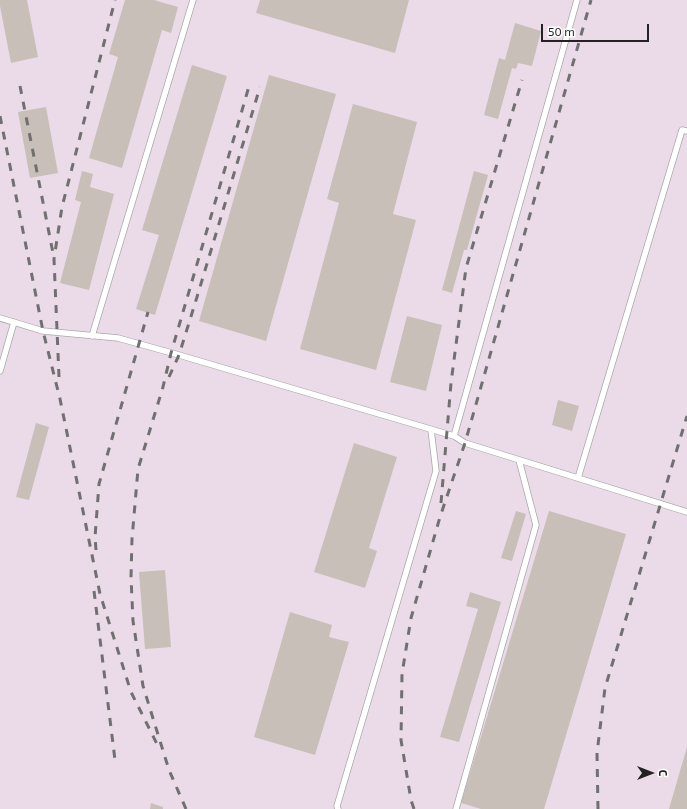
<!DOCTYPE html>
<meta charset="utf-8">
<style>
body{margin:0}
#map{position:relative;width:687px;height:809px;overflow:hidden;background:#f2efe9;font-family:"Exo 2",sans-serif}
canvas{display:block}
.north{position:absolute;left:631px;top:753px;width:40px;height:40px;-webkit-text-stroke:3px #fff;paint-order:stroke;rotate:90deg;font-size:11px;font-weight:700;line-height:16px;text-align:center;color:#222}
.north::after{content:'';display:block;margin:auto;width:14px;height:18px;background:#222;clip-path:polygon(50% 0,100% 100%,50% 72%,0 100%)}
.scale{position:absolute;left:541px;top:24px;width:108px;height:18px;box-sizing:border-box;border:2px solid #222;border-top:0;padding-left:5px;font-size:12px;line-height:14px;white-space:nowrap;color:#222;-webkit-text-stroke:3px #fff;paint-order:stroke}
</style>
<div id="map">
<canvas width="687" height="809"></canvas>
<div class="north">С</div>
<div class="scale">50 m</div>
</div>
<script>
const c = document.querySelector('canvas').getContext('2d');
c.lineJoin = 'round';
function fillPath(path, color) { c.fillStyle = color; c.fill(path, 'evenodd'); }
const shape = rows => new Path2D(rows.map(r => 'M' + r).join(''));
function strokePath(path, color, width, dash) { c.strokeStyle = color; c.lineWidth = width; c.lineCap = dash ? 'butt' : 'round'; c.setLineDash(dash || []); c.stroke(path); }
const industrial = shape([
 [0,0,687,0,687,809,0,809]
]);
const building = shape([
 [0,0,27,0,38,57,11,63,0,6],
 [125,0,154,0,178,7,171,33,162,30,122,168,89,158,118,57,109,54],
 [260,0,409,0,395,53,256,13],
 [515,23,541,31,532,66,518,63,516,69,512,68,498,119,484,115,499,58,505,60],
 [192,65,227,76,155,315,136,309,159,235,142,230],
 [269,75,336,94,266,341,199,321],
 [353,104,417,122,393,214,416,220,376,370,300,349,339,203,327,199],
 [46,107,58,173,30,178,18,112],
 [82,171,93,174,90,187,114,194,89,290,60,283,81,202,75,200],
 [474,171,488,175,467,250,464,250,452,293,442,290],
 [407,316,442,325,426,391,390,382],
 [558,400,579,406,572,431,552,425],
 [36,423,49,427,29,500,16,497],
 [354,443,397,457,369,548,377,551,365,588,314,572],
 [516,511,526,514,512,561,501,558],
 [549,511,626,534,544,809,481,809,461,803],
 [165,570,171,647,145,649,139,572],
 [470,592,501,602,459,742,440,737,478,609,466,606],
 [290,612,332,625,329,637,349,642,315,755,254,737],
 [687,747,687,809,669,809],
 [151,803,163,807,163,809,150,809]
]);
const service = shape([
 [0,318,43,331,118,338,179,355,454,436,465,443,687,512],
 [92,336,193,0],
 [0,371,14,322],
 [454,436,577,0],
 [578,478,682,130,687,131],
 [338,809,337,806,436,471,431,430],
 [456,809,536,525,519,460]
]);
const rail = shape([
 [20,86,53,253],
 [0,116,43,331,60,399,100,594,131,692,157,744],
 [59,377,54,259,62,207,115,0],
 [169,377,179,355,197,297,260,87],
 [441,503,451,383,466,268,522,80],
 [96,550,95,537,99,484,148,312],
 [94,591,115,760],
 [186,809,169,770,143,686,133,621,131,577,132,539,138,469,163,387,171,353,250,83],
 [414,809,411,800,401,740,402,674,411,618,440,517,465,443,591,0],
 [598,809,597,753,605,688,687,416]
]);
fillPath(industrial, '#ebdbe8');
fillPath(building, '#c7bfb8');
strokePath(service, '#a9a9a9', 7);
strokePath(service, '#fff', 5.5);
strokePath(rail, '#707070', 3, [8, 8]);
</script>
